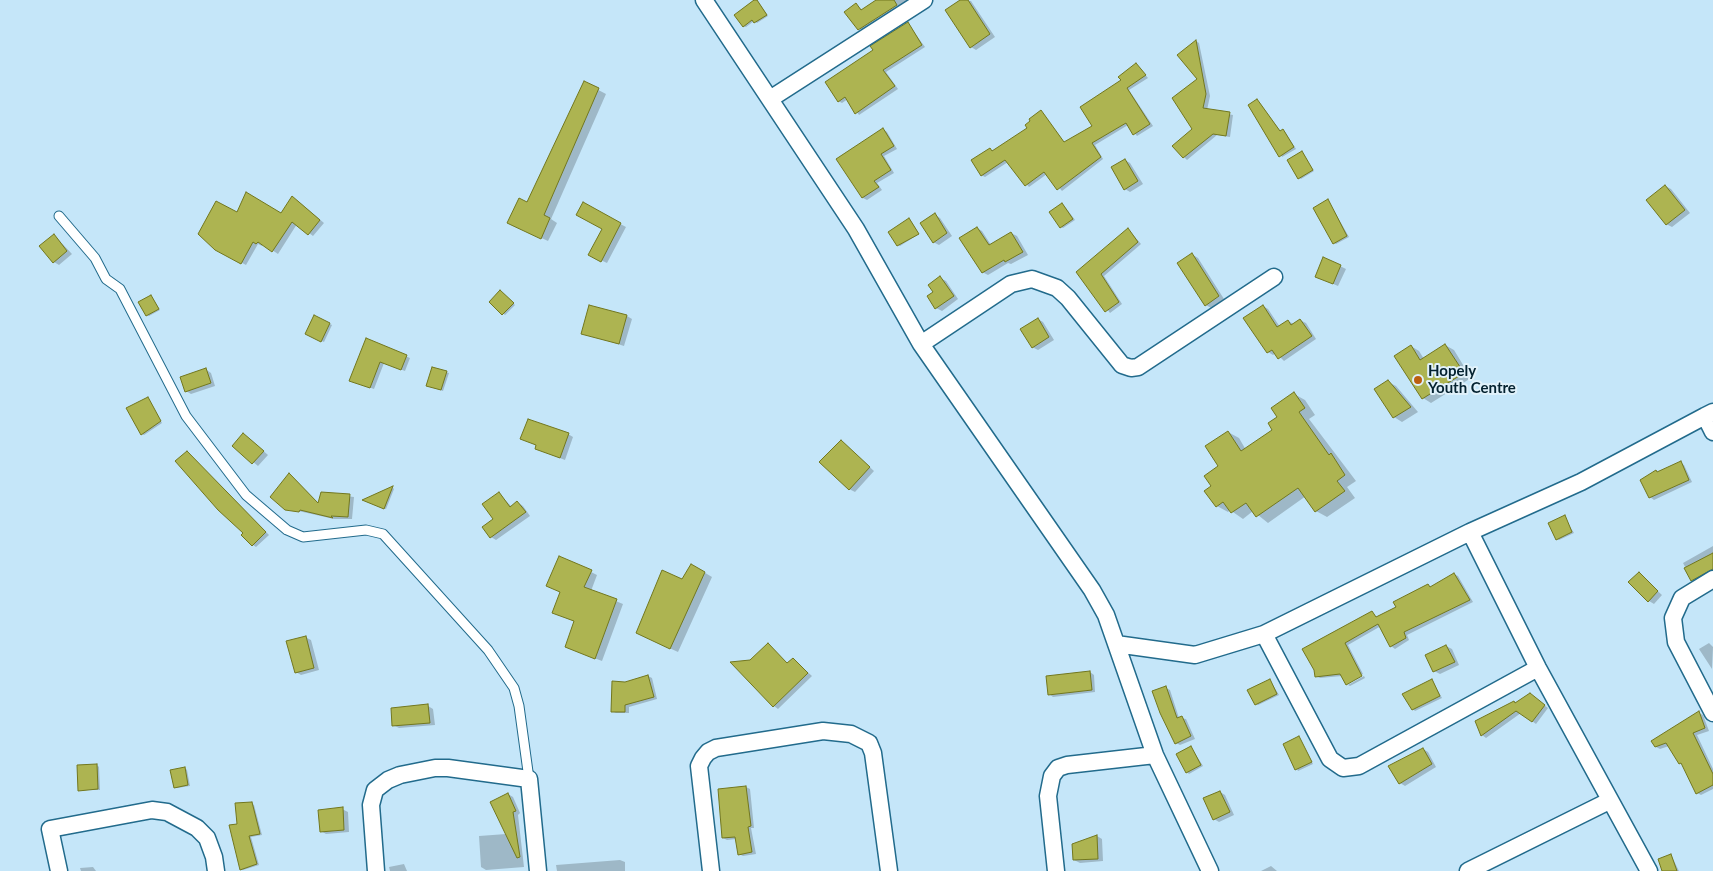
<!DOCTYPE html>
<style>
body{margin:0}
canvas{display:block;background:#c5e6f9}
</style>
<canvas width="1713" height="871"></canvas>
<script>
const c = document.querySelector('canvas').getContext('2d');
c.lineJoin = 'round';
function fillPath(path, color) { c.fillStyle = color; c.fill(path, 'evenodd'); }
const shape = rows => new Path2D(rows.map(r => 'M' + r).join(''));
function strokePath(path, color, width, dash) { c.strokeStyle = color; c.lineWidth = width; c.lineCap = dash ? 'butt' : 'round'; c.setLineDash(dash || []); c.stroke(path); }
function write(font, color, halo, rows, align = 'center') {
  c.font = font + ' Lato,sans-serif'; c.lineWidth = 4; c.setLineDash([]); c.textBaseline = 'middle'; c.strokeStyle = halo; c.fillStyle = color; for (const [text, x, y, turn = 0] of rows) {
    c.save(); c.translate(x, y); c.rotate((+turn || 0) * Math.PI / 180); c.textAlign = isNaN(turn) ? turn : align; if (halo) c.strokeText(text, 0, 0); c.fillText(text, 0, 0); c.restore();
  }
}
const shadow = shape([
 [757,0,768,16,757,23,754,21,746,27,743,26],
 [878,0,911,0,863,32,846,12,856,4,862,10],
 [962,0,971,1,995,37,976,50,971,47],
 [908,24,925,47,886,72,898,89,859,115,848,99,842,103,838,101,875,50],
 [1196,41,1199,43,1210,96,1207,110,1233,115,1230,137,1217,135,1187,160,1184,157,1194,129,1198,79],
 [1136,64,1148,78,1129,90,1153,126,1137,136,1128,125,1095,145,1103,159,1062,191,1047,174,1029,187,1008,162,985,177,981,175,990,150,993,152,1029,128,1041,112,1065,143,1094,126,1123,81],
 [585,83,606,94,551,219,557,223,548,241,516,226],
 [1259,102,1281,132,1285,132,1296,149,1282,157],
 [883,129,887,132,897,149,884,156,894,173,877,183,882,190,867,200,863,198,838,160],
 [1302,153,1314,171,1301,179,1299,178],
 [1125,160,1130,163,1143,184,1130,192,1125,189],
 [1665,186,1671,189,1690,213,1672,227,1666,224],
 [297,200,324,223,313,236,297,224,278,254,263,244,262,246,258,244,246,265,216,249,238,213,281,214],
 [1328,200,1349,237,1336,244,1334,243],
 [583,204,626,227,607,263,590,255,604,228],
 [1063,204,1075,220,1063,228,1061,227],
 [935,215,940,218,952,236,939,245,933,242],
 [910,219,919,234,900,246,898,245],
 [977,228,982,231,991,245,1011,233,1017,236,1028,255,1011,264,1008,263,988,275,982,272],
 [1128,229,1141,244,1104,276,1122,304,1110,313,1078,272],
 [54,235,72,254,59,265,54,262],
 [1193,255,1198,258,1224,299,1211,308,1206,305],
 [1340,266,1346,269,1338,286,1317,277],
 [940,278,946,281,958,299,942,311,936,308],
 [503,293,515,305,505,315,491,302],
 [151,296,160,310,149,316,147,315],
 [1263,306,1268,309,1280,327,1288,321,1294,324,1300,320,1306,323,1316,339,1284,361,1276,353,1273,355,1268,352],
 [627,316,632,319,624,346,582,333],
 [315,317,332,325,324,342,307,334],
 [1038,319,1043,322,1054,340,1038,350,1032,347],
 [366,340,410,358,405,371,384,363,374,389,354,382],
 [1445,345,1454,350,1471,378,1431,403,1423,398,1395,356,1411,346,1419,351,1424,359],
 [205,369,211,373,215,386,191,394,186,391],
 [446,372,449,373,443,391,430,387],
 [1388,382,1396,386,1418,412,1402,422,1394,417],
 [1294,394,1305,400,1315,415,1309,419,1356,481,1347,487,1355,498,1327,517,1316,511,1306,496,1268,523,1253,511,1243,519,1230,510,1228,512,1217,506,1213,486,1228,432,1239,438,1246,450,1274,430,1279,417],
 [148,398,162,423,144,435,142,434],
 [244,434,268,455,258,466,234,446],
 [568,434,573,437,565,460,536,449,537,445],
 [841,441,874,471,855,492,849,489],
 [187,452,269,535,256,547,253,545],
 [1681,463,1684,465,1692,482,1654,500,1650,497,1658,473],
 [293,477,319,504,322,493,354,497,352,519,334,519,285,508],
 [393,488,394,489,386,509,365,501],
 [499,494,512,507,517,502,523,506,530,516,496,540,491,537],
 [1564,517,1574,533,1559,540,1557,539],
 [1713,546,1713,572,1695,582,1692,580,1683,563],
 [692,565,712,577,678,652,645,637],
 [591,572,597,575,591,591,623,604,602,661,566,647,575,622,554,613],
 [1454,574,1458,576,1473,602,1407,635,1409,640,1395,649,1391,646,1381,626,1348,645,1363,674,1347,682,1342,676,1320,678,1316,676,1315,669,1372,613,1378,618,1428,586,1432,587],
 [1639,574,1662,595,1654,604,1649,601],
 [305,637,311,640,319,670,301,675,296,672],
 [1709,643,1713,647,1712,669,1699,649],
 [768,644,788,664,793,659,812,676,778,709,774,706,750,661],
 [1446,646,1452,649,1459,665,1440,674,1434,671,1427,656],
 [1090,672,1094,675,1095,692,1053,697,1049,694],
 [648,676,652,678,657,699,629,707,629,713,616,713,612,711,625,683],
 [1364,676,1365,678,1350,686,1348,685],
 [1270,680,1279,695,1258,705,1256,704],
 [1432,680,1442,698,1415,711,1413,709,1404,694],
 [1166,688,1170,690,1179,718,1186,719,1195,739,1180,745,1176,743],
 [1534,698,1548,708,1536,724,1521,713,1486,738,1482,735,1477,722],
 [428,706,433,709,435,725,399,728,393,725],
 [1699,713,1703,715,1709,731,1697,735,1713,769,1713,789,1701,795,1697,793,1683,765,1669,746,1660,749,1656,747],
 [1299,737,1313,764,1298,771,1284,744],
 [1191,747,1203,766,1189,774,1187,772],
 [1423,749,1428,752,1436,767,1405,786,1400,783],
 [97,765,99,767,100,790,79,790],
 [185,768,187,770,190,786,177,788,175,787],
 [746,787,750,789,754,828,751,828,756,854,743,856,739,854,736,839,727,840,723,838],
 [1220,792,1225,795,1234,815,1219,822,1214,819],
 [508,794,513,797,520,813,518,815,524,867,486,870,481,867,479,836,506,834],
 [251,803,254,805,262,835,251,837,259,865,243,870,241,869],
 [342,809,348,812,349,832,326,834,321,831],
 [1097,836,1102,839,1103,861,1080,863,1074,860],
 [1671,855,1679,871,1663,871],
 [620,860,625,862,625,871,557,871,556,865],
 [404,864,407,871,390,871,389,867],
 [1271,866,1277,871,1261,871],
 [93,867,96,871,81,871,80,868]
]);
const building = shape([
 [754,0,757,0,767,15,754,23,752,20,743,27,734,15,754,0],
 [876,0,894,0,897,5,858,30,844,12,856,3,861,10,876,0],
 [960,0,968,0,990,34,970,48,945,10,960,0],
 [908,22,922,45,883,70,895,86,855,114,845,97,838,102,825,82,873,50,870,46,908,22],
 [1196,40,1206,94,1203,108,1230,112,1226,136,1213,134,1183,158,1172,146,1192,129,1172,98,1197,79,1177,55,1196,40],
 [1136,63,1146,75,1127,88,1150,124,1133,135,1126,123,1092,143,1101,157,1057,190,1044,172,1025,186,1005,160,981,176,971,160,990,148,992,151,1027,128,1025,125,1030,121,1029,119,1041,110,1064,142,1092,126,1080,107,1121,80,1118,77,1136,63],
 [584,81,599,88,544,215,550,218,541,239,507,223,519,198,527,202,584,81],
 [1257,99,1280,131,1283,129,1294,147,1279,157,1248,105,1257,99],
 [883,128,894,146,881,154,891,170,874,181,879,187,862,198,836,159,883,128],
 [1302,151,1313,170,1298,179,1287,160,1302,151],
 [1125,159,1138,181,1124,190,1111,167,1125,159],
 [1665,185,1685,210,1666,225,1646,200,1665,185],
 [246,192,281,213,292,196,320,220,308,235,292,222,272,252,258,242,256,244,253,242,241,264,215,250,198,234,216,201,237,212,246,192],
 [1328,199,1347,236,1333,244,1313,208,1328,199],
 [583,202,621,223,601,262,588,255,602,229,576,215,583,202],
 [1062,203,1073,219,1060,228,1049,212,1062,203],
 [935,213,947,233,933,243,920,223,935,213],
 [909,218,919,234,897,246,888,232,909,218],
 [977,227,989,245,1011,232,1023,252,1005,262,1004,260,982,273,959,238,977,227],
 [1128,228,1138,242,1101,274,1119,302,1105,312,1076,272,1128,228],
 [54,234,67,251,53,263,39,246,54,234],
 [1192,253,1219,296,1205,306,1177,263,1192,253],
 [1323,257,1341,265,1333,284,1315,277,1323,257],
 [940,276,954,296,935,309,927,296,933,292,928,285,940,276],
 [500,290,514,303,502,315,489,302,500,290],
 [151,295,159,309,146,316,138,302,151,295],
 [589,305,627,315,619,344,581,334,589,305],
 [1263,305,1277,327,1288,320,1291,325,1300,319,1312,336,1278,359,1272,350,1267,353,1243,318,1263,305],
 [314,315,330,323,321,342,305,334,314,315],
 [1038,318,1049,337,1032,348,1020,329,1038,318],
 [366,338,407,355,401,370,380,362,370,388,349,381,366,338],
 [1445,344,1464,373,1422,399,1394,356,1411,345,1420,360,1445,344],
 [432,367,447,371,441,390,426,386,432,367],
 [206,368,211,383,185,392,180,377,206,368],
 [1388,380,1411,407,1393,418,1374,389,1388,380],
 [1294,392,1305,408,1299,412,1329,455,1331,453,1345,475,1337,481,1345,491,1315,512,1298,488,1256,517,1246,503,1231,513,1223,502,1216,507,1204,491,1211,486,1204,476,1218,466,1205,446,1228,431,1241,451,1272,430,1268,423,1277,417,1271,408,1294,392],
 [148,397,161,421,141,435,126,408,148,397],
 [528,419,569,433,560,458,535,449,536,445,520,439,528,419],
 [243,433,264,451,252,464,232,446,243,433],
 [841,440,870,467,849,490,819,462,841,440],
 [187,451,266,532,252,546,241,535,243,533,218,510,175,461,187,451],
 [1681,461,1689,480,1649,498,1640,480,1656,470,1657,472,1681,461],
 [289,473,318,503,321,492,350,494,348,517,331,516,333,518,300,510,299,512,285,510,270,497,289,473],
 [393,486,384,509,362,500,393,486],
 [499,492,510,507,517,501,526,512,490,538,482,527,493,519,482,504,499,492],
 [1565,515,1572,532,1556,540,1548,523,1565,515],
 [1713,553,1713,569,1691,581,1684,568,1713,553],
 [559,556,592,570,584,587,617,599,595,659,565,647,574,621,552,613,560,592,546,586,559,556],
 [691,564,705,572,670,649,636,633,662,570,682,579,691,564],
 [1639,572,1658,591,1648,602,1628,582,1639,572],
 [1454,573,1470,600,1404,632,1406,638,1390,647,1378,624,1345,643,1362,676,1346,685,1340,674,1315,677,1314,670,1302,649,1372,611,1376,617,1396,607,1393,602,1428,584,1430,587,1454,573],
 [306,636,314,668,295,673,286,641,306,636],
 [768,643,787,663,793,658,808,673,773,707,730,662,750,660,768,643],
 [1446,645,1455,662,1433,672,1425,655,1446,645],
 [1090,671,1092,690,1048,695,1046,676,1090,671],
 [648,675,654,697,625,705,625,712,611,712,612,681,625,682,648,675],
 [1270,679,1277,694,1255,705,1247,690,1270,679],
 [1432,679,1440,696,1412,710,1402,694,1432,679],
 [1166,686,1177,718,1182,716,1191,736,1175,744,1160,713,1152,691,1166,686],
 [1530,693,1545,705,1532,722,1516,711,1481,736,1475,721,1514,701,1515,703,1530,693],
 [428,704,430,723,392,726,391,708,428,704],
 [1699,711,1705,728,1693,733,1713,774,1713,785,1696,794,1681,763,1679,764,1666,743,1655,747,1651,741,1699,711],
 [1299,736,1312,762,1295,770,1283,744,1299,736],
 [1191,746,1201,765,1186,773,1176,754,1191,746],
 [1423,748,1432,764,1399,784,1388,766,1423,748],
 [97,764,98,789,78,791,77,765,97,764],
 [185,767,188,785,174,788,170,770,185,767],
 [746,786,751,826,748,827,752,852,738,855,735,837,722,838,718,789,746,786],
 [1220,791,1230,812,1213,820,1203,798,1220,791],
 [508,793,516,811,513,812,520,857,517,858,490,802,508,793],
 [252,802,260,834,249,836,257,864,240,870,229,825,237,824,235,803,252,802],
 [343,807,344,830,320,832,318,810,343,807],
 [1097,835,1098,859,1073,860,1072,844,1097,835],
 [1671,854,1677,871,1662,871,1658,859,1671,854]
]);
const lane = shape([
 [59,216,95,258,106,279,120,289,186,416,246,495,287,530,303,537,366,530,383,534,488,650,514,688,519,706,529,779]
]);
const street = shape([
 [704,0,856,229,921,344,1092,590,1106,615,1155,755,1210,871],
 [770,99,924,0],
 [921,344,1011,284,1032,279,1057,288,1068,298,1122,365,1131,368,1138,367,1274,277],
 [1713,412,1705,416,1713,432],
 [1470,532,1538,668,1649,871],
 [1713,579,1682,598,1673,618,1676,642,1713,713],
 [1264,634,1330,759,1343,768,1359,766,1538,668],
 [1116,644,1195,655,1264,634,1470,532,1581,482,1705,416],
 [59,871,50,829,152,810,167,812,197,828,207,838,214,857,216,871],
 [376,871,371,805,375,790,388,780,400,775,435,768,448,768,529,779,538,871],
 [711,871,699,766,703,758,708,752,716,748,823,731,851,734,869,743,873,753,889,871],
 [1056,871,1048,796,1052,776,1058,768,1067,765,1155,755],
 [1468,871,1609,801]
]);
const markers = [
 [1418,380,5,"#bc5f0f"]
];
const poiNames = [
 ["Hopely",1428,371],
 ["Youth Centre",1428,388]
];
fillPath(shadow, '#0003');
fillPath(building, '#adb451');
strokePath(building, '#72771e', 1);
strokePath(lane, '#226b8c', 11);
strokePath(street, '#226b8c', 19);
strokePath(lane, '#fff', 9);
strokePath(street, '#fff', 16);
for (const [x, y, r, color] of markers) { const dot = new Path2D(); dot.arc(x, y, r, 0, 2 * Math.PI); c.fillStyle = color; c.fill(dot); strokePath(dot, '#e0f1fa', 2); }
write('bold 15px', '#042230', '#e0f1fa', poiNames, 'left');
</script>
